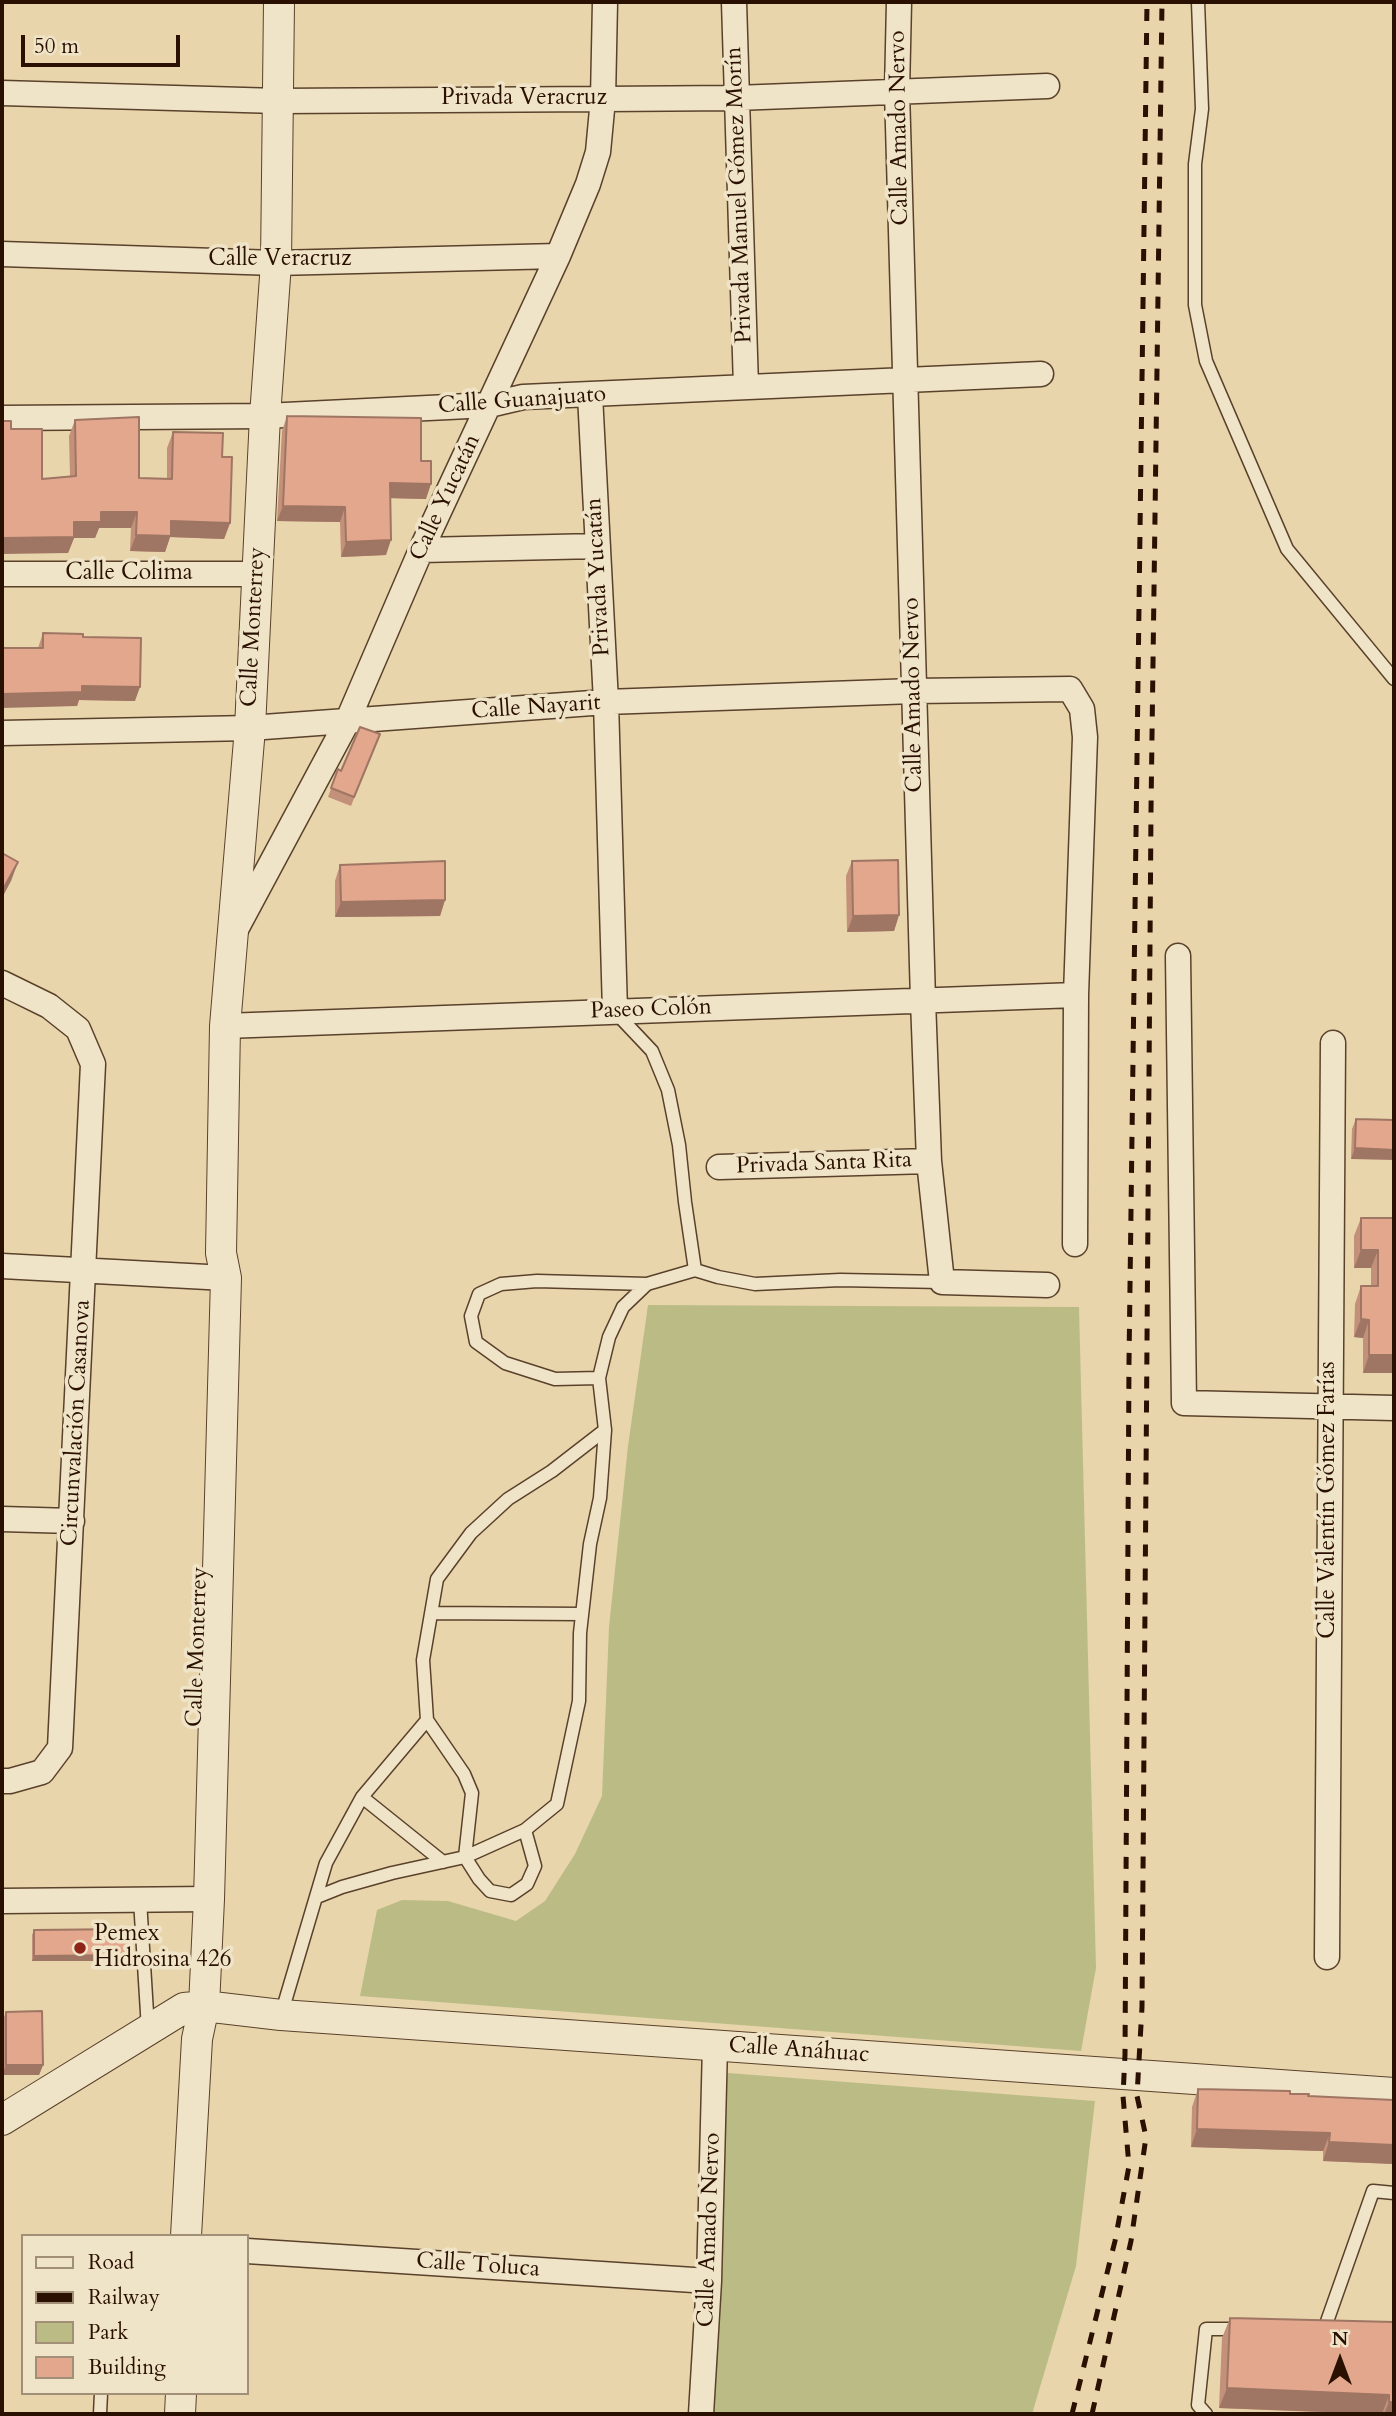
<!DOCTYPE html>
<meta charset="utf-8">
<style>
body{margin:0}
#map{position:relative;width:1396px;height:2416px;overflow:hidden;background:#e8d5ab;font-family:Cardo,serif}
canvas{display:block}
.frame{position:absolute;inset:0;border:4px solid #2a1000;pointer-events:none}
.legend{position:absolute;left:21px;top:2234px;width:228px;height:161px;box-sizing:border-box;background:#f0e4c8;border:2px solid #a18f78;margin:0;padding:9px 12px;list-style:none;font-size:21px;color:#2a1000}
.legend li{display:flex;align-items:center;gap:14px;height:35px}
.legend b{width:35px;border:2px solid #a18f78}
.north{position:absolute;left:1305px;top:2325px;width:70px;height:70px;-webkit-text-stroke:5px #f0e4c8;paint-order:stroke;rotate:0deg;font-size:19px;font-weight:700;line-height:28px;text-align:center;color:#2a1000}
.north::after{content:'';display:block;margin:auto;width:24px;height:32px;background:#2a1000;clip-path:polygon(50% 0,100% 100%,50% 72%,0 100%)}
.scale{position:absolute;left:21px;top:35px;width:159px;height:32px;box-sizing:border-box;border:4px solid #2a1000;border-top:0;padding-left:9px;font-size:21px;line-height:24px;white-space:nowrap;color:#2a1000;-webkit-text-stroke:5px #f0e4c8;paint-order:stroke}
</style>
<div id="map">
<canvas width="1396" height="2416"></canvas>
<div class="frame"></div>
<ul class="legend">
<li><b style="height:9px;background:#f0e4c8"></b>Road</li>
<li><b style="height:9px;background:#2a1000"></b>Railway</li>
<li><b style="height:19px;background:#bbbc85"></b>Park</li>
<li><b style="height:19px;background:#e3a78e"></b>Building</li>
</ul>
<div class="north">N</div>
<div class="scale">50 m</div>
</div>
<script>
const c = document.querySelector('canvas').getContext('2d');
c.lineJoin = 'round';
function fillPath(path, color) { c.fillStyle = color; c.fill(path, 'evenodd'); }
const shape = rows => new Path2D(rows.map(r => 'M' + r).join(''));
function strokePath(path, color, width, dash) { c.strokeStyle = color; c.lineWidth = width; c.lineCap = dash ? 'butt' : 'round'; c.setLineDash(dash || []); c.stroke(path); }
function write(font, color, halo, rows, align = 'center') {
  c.font = font + ' Cardo,serif'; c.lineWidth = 7; c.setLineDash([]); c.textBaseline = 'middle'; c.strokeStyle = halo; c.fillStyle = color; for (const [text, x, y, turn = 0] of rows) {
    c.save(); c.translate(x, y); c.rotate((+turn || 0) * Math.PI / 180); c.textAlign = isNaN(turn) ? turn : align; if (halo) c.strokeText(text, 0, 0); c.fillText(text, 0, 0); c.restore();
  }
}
const green = shape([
 [648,1305,1079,1307,1096,1968,1081,2051,360,1996,377,1910,402,1900,448,1901,516,1921,545,1901,575,1854,602,1796,609,1627,628,1446],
 [715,2072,1095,2101,1076,2266,1032,2414,709,2414]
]);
const service = shape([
 [1198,2,1202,109,1195,164,1195,305,1206,361,1287,549,1394,679],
 [617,1014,652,1051,668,1090,679,1145,685,1202,695,1270,718,1277,755,1284,840,1280,942,1282],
 [599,1378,555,1379,505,1363,476,1342,471,1316,479,1294,501,1284,537,1281,647,1284,695,1270],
 [431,1613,582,1614],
 [427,1720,464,1774,472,1793,465,1857,479,1879,490,1891,511,1895,527,1884,535,1866,525,1830],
 [362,1797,443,1862],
 [317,1897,342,1887,392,1873,465,1857,525,1830,557,1804,579,1701,580,1633,590,1544,600,1498,605,1430],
 [140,1900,148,2029],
 [281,2015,326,1863,362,1797,427,1720,423,1660,437,1579,471,1533,508,1499,552,1471,605,1430,599,1378,609,1337,623,1307,647,1284],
 [1318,2330,1324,2330,1373,2191,1394,2193],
 [100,2414,101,2393],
 [1206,2414,1198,2405,1206,2329,1240,2329]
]);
const minor = shape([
 [734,2,746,387],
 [899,2,897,91,923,1000,929,1161,942,1282,1047,1285],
 [2,93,278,101,603,99,736,98,1047,86],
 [2,254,276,263,558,256],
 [590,395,606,702,615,1011],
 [2,418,265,416,489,405,523,397,1041,374],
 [421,550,598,546],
 [2,574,256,574],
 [2,733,250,728,606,702,914,691,1070,689,1082,709,1085,737,1076,995,1075,1244],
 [235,931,347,722,421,550,558,256,588,184,598,152,603,99,605,2],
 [1178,956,1184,1403,1394,1408],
 [2,983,49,1006,78,1029,93,1064,60,1748,42,1772,10,1781,2,1781],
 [225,1026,1076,995],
 [719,1167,929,1161],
 [2,1266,226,1278],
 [2,1519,72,1521],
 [2,1901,209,1899],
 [1327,1957,1333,1043],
 [247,2251,709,2281],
 [701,2414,709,2281,715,2045]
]);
const tertiary = shape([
 [2,2120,184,2008,204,2006,281,2015,1394,2093],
 [186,2236,197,2039,204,2006,209,1899,226,1278,221,1253,225,1026,250,728,265,416,276,263,279,2],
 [180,2414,181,2393]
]);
const rail = shape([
 [1072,2414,1115,2241,1129,2166,1123,2096,1125,2055,1129,1362,1147,2],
 [1092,2414,1131,2241,1146,2137,1137,2096,1142,2007,1151,810,1162,2]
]);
const wall = shape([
 [287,416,421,461,426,499,390,498,386,555,341,557,340,522,277,521,282,431],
 [75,420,139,478,167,479,167,448,173,432,222,457,230,523,224,539,170,537,165,552,130,551,131,528,99,528,95,538,74,538,68,553,11,429,42,479,70,476,69,436],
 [43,633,83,637,135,701,79,700,77,706,38,648],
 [380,734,351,806,328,797,338,769,341,771],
 [852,861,899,915,894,931,847,932,846,876],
 [340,865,445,900,440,916,335,917,335,881],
 [1356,1119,1394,1120,1351,1159,1352,1129],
 [1361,1218,1394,1218,1394,1373,1363,1373,1363,1338,1354,1337,1355,1304,1361,1286,1371,1286,1371,1268,1354,1268,1354,1236],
 [34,1930,130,1955,128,1961,32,1961,32,1935],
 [6,2012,43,2065,39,2075,2,2075,2,2022],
 [1198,2089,1290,2094,1308,2096,1394,2100,1394,2164,1323,2161,1323,2151,1191,2147,1192,2107],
 [1230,2318,1394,2322,1394,2414,1366,2414,1219,2408,1222,2338]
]);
const shadedWall = shape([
 [390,483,431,484,426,499,385,498],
 [283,506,345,507,340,522,277,521],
 [101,512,137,512,131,528,99,528,95,538,74,538,68,553,2,554,2,538,74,522],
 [171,521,230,523,224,539,170,537,165,552,130,551,136,535],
 [391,540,386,555,341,557,346,542],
 [82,686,140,687,135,701,79,700,77,706,2,708,2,694],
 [18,862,11,881,2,898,2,891],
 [445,900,440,916,335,917,341,902],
 [899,915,894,931,847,932,853,916],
 [1355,1148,1394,1150,1394,1160,1351,1159],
 [1361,1250,1378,1250,1371,1268,1354,1268],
 [1361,1319,1369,1320,1363,1338,1354,1337],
 [1369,1355,1394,1355,1394,1373,1363,1373],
 [130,1955,128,1961,32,1961,34,1956],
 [6,2065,43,2065,39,2075,2,2075],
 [1197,2129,1330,2133,1323,2151,1191,2147],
 [1329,2142,1394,2145,1394,2164,1323,2161],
 [1227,2388,1389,2395,1382,2414,1219,2408],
 [1389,2402,1394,2402,1394,2414,1384,2414]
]);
const building = shape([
 [287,416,421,418,421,461,431,461,431,484,390,483,391,540,346,542,345,507,283,506,287,416],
 [139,417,139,478,172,479,173,432,223,433,222,457,232,457,230,523,171,521,171,536,136,535,137,512,101,512,101,522,74,522,74,537,2,538,2,421,11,421,11,429,42,429,42,479,76,476,75,420,139,417],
 [43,633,83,634,83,637,141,638,140,687,82,686,82,692,2,694,2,648,43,648,43,633],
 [360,727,380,734,354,797,331,788,338,769,341,771,360,727],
 [2,853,18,862,2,891,2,853],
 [898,860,899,915,853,916,852,861,898,860],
 [445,861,445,900,341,902,340,865,445,861],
 [1356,1119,1394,1120,1394,1150,1355,1148,1356,1119],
 [1361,1218,1394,1218,1394,1355,1369,1355,1369,1320,1361,1319,1361,1286,1378,1286,1378,1250,1361,1250,1361,1218],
 [130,1929,130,1955,34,1956,34,1930,130,1929],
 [42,2011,43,2065,6,2065,6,2012,42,2011],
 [1198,2089,1290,2091,1290,2094,1309,2094,1308,2096,1394,2100,1394,2145,1329,2142,1330,2133,1197,2129,1198,2089],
 [1230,2318,1394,2322,1394,2402,1389,2402,1389,2395,1227,2388,1230,2318]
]);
const markers = [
 [80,1948,7,"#8f2418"]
];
const streetNames = [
 ["Privada Veracruz",524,99],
 ["Calle Amado Nervo",900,128,-91],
 ["Privada Manuel Gómez Morín",740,195,-92],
 ["Calle Veracruz",280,260],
 ["Calle Guanajuato",522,401,-4],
 ["Calle Yucatán",446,498,-65],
 ["Calle Colima",129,574],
 ["Privada Yucatán",599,577,-93],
 ["Calle Monterrey",254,627,-87],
 ["Calle Amado Nervo",914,695,-91],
 ["Calle Nayarit",536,708,-4],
 ["Paseo Colón",651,1010,-2],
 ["Privada Santa Rita",824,1164,-2],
 ["Circunvalación Casanova",77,1423,-87],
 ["Calle Valentín Gómez Farías",1329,1500,-90],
 ["Calle Monterrey",198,1647,-88],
 ["Calle Anáhuac",799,2051,4],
 ["Calle Amado Nervo",710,2230,-88],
 ["Calle Toluca",478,2266,4]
];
const poiNames = [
 ["Pemex",94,1935],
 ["Hidrosina 426",94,1961]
];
fillPath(green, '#bbbc85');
strokePath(service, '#5a412b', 15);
strokePath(minor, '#5a412b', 27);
strokePath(tertiary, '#5a412b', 32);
strokePath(service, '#f0e4c8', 12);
strokePath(minor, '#f0e4c8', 24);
strokePath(tertiary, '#f0e4c8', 30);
strokePath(rail, '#2a1000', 5, [12, 12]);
fillPath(wall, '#c3907a');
fillPath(shadedWall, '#9f7563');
fillPath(building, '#e3a78e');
strokePath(building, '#9f7563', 2);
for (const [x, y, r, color] of markers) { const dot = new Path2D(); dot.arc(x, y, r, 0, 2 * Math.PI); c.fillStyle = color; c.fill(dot); strokePath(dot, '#f0e4c8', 2.5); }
write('23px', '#2a1000', '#f0e4c8', streetNames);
write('23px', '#2a1000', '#f0e4c8', poiNames, 'left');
</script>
